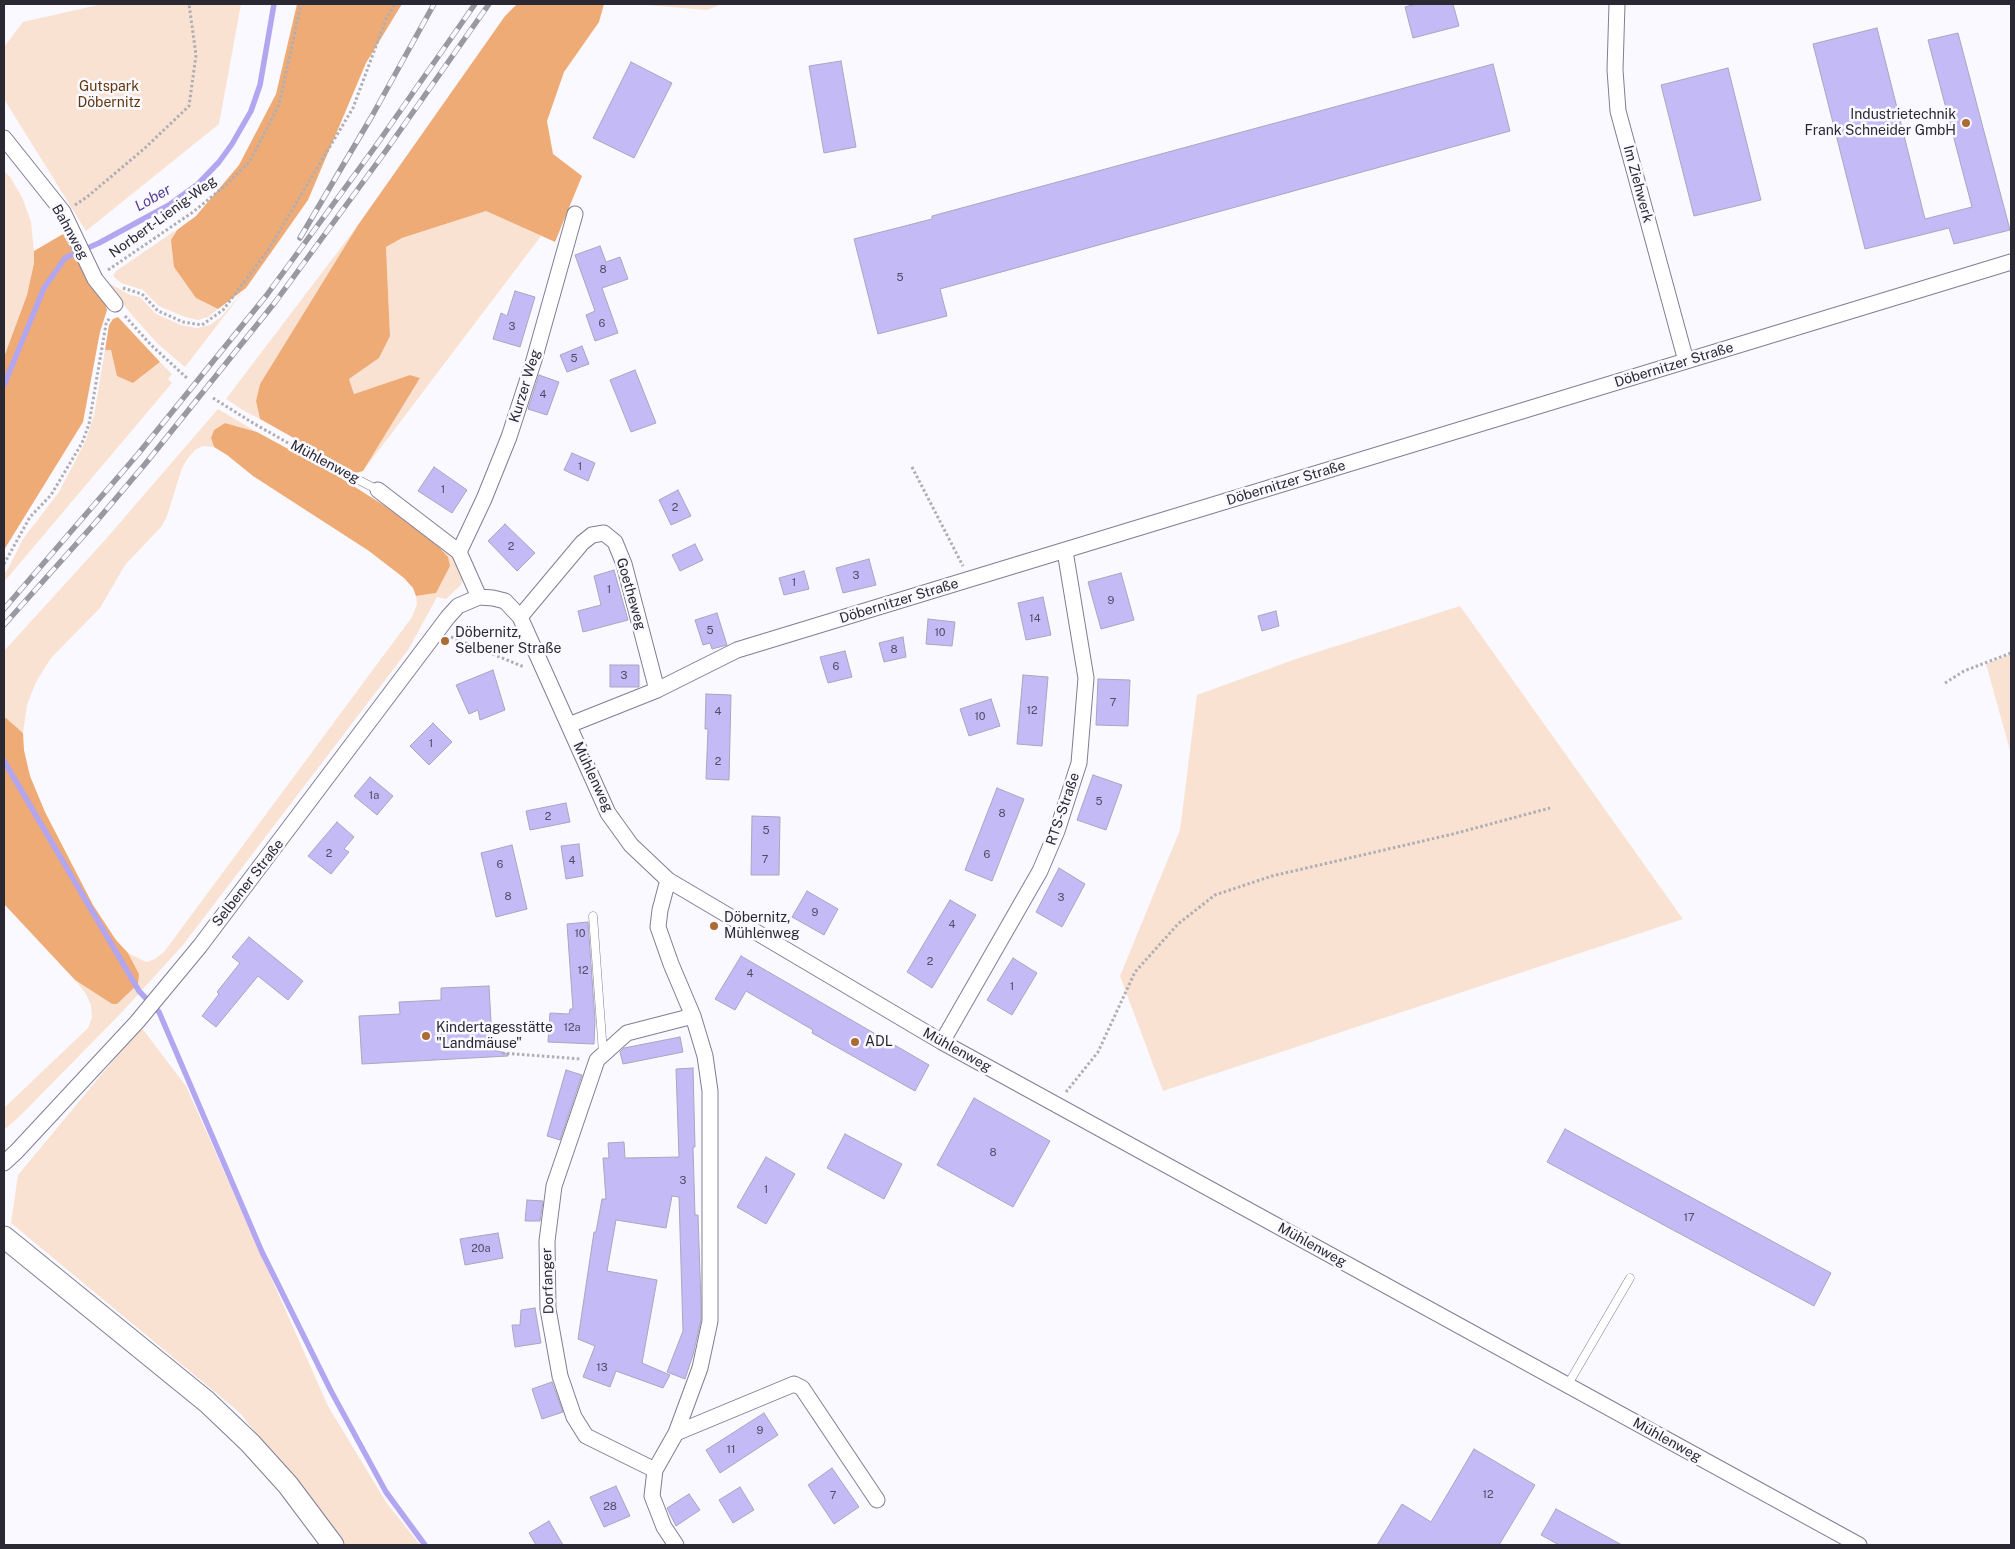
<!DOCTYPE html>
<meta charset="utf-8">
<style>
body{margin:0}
#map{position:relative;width:2015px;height:1549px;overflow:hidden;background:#faf9ff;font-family:"Public Sans",sans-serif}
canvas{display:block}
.frame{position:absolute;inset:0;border:5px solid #2a2933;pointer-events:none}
</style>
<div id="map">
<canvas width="2015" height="1549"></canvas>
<div class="frame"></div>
</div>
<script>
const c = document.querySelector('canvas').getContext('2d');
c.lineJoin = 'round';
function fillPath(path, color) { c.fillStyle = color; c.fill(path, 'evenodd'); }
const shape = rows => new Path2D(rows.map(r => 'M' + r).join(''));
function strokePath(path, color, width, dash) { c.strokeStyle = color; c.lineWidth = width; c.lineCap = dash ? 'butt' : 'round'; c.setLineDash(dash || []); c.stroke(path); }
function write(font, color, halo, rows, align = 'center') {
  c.font = font + ' "Public Sans",sans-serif'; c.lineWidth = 5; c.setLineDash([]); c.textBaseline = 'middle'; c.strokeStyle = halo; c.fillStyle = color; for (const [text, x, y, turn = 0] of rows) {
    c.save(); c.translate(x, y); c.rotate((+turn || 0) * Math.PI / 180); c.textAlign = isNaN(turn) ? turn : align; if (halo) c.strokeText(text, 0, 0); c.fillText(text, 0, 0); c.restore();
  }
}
const green = shape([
 [102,4,241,4,219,124,86,231,4,99,4,47,23,22],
 [633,4,722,4,707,10],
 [4,171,10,177,22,197,31,222,34,251,34,263,27,295,4,357],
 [486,211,541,236,363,471,420,378,410,375,354,394,349,379,379,358,390,336,386,247,402,238],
 [358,225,260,384,256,401,260,419,246,412,226,399],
 [176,230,171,241,196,298,218,309,208,317,198,320,185,317,159,306,143,290,121,283,113,276,116,271],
 [109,283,130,295,140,297,156,314,181,325,197,328,210,325,221,317,245,289,185,367,158,344,133,316,106,284],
 [105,350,111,350,133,383,160,362,172,374,168,379,172,383,4,582,4,574,9,567,23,539,59,492,86,440,94,415],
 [218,409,257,432,225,423,214,430,211,438,214,447,203,446,195,450,188,458,182,468,167,516,162,526,125,565,100,608,51,658,36,682,27,705,23,733,6,718,4,719,4,651,105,540],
 [385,506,448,551,457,559,463,576,461,585,446,599,437,597,408,650,183,945,122,1012,21,1115,4,1130,4,1108,88,1028,92,1017,91,1005,86,994,75,980,112,1004,139,974,128,953,146,962,155,959,164,952,412,617,417,604,416,596,436,593,448,557,438,546],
 [1460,606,1683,919,1163,1091,1120,976,1180,830,1197,695,1296,659],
 [2011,654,2011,754,1986,664],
 [141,1027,186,1086,328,1406,386,1502,420,1545,344,1545,327,1521,239,1412,11,1223,18,1175]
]);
const forest = shape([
 [297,4,402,4,366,63,308,200,246,288,218,309,196,298,174,267,171,240,177,230,196,216,239,165,276,94],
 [517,4,604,4,599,22,564,72,547,121,553,154,582,176,555,242,486,211,402,238,386,247,390,336,379,358,349,379,354,394,410,375,420,378,363,471,356,473,260,419,256,401,260,384,358,225,505,16],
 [63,234,91,286,105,302,107,310,100,332,83,422,4,550,4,357,27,295,34,263,34,251],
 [118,317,160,362,133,383,117,376,111,350,105,350,109,325,113,319],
 [225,423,257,432,336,475,385,506,438,546,448,557,450,566,436,593,416,596,413,588,404,578,369,551,253,476,227,455,214,447,211,438,214,430],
 [6,718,23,733,24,750,30,776,45,812,93,905,116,940,128,953,139,974,138,984,117,1004,112,1004,75,980,4,904,4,719]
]);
const stream = shape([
 [4,385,44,288,65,258,99,243,169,205,198,184,219,162,232,144,251,111,260,85,274,4],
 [4,761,139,991,159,1012,262,1252,331,1391,386,1492,425,1545]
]);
const building = shape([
 [1416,4,1453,4,1459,26,1413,38,1405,7,1416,4],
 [1877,28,1925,219,1972,207,1928,40,1958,33,2010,230,1954,244,1949,228,1865,249,1813,44,1877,28],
 [841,61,856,147,824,153,809,66,841,61],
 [631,62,672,83,634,158,593,138,631,62],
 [1493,64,1510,131,940,289,947,316,878,334,854,239,932,219,932,216,1493,64],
 [1728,68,1761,200,1694,216,1661,85,1728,68],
 [600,246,606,262,620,257,628,279,602,288,618,333,595,341,586,315,595,311,575,255,600,246],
 [515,291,535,297,520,347,493,339,501,313,507,316,515,291],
 [582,346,589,364,567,372,560,355,582,346],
 [635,370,656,423,631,432,610,380,635,370],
 [539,375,559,382,547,415,528,409,539,375],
 [572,453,595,463,588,481,564,470,572,453],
 [434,467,467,490,452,513,418,491,434,467],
 [678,490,691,516,671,525,659,500,678,490],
 [505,524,535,553,517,571,488,541,505,524],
 [695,544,703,560,680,571,672,555,695,544],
 [869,559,876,585,843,593,836,568,869,559],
 [614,570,628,620,583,632,578,611,601,605,594,576,614,570],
 [804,571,809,589,784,595,779,578,804,571],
 [1121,573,1134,620,1101,629,1088,582,1121,573],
 [1043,597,1051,635,1026,640,1018,603,1043,597],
 [1276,611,1279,626,1262,631,1258,616,1276,611],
 [717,613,727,645,712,649,710,643,703,645,695,620,717,613],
 [928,619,955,622,952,646,926,644,928,619],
 [903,637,906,657,884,662,879,643,903,637],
 [845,651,852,677,828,683,820,657,845,651],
 [610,665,639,665,639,687,610,687,610,665],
 [493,670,505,710,480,720,478,710,469,714,456,685,493,670],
 [1023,675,1048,677,1042,746,1017,744,1023,675],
 [1098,679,1130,680,1128,726,1096,725,1098,679],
 [706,694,731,695,729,780,706,779,708,729,705,729,706,694],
 [991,699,1000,726,969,736,960,709,991,699],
 [433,723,452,742,429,765,410,746,433,723],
 [1093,775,1122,785,1106,830,1077,820,1093,775],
 [370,777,393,796,377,815,354,796,370,777],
 [997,788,1024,799,992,881,965,870,997,788],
 [566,803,570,822,530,830,526,811,566,803],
 [752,816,780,817,779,875,751,875,752,816],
 [337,822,354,837,344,849,349,852,331,874,308,856,337,822],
 [579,844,583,876,566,879,561,846,579,844],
 [512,845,527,909,496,917,481,853,512,845],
 [1059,868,1085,884,1062,927,1036,912,1059,868],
 [807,891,838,909,824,935,792,917,807,891],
 [950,900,976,915,932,988,907,972,950,900],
 [588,922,595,1020,594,1044,548,1042,550,1013,569,1014,570,1009,573,1009,567,924,588,922],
 [249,937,303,981,288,1000,258,976,216,1027,202,1016,219,994,217,992,240,963,232,957,249,937],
 [741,956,929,1065,915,1091,812,1033,813,1030,746,991,735,1010,715,999,741,956],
 [1013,958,1037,973,1012,1015,987,1000,1013,958],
 [489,986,492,1039,473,1038,472,1043,508,1054,508,1056,362,1064,359,1016,400,1014,399,1002,441,1000,441,988,489,986],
 [680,1037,683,1052,623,1064,620,1052,624,1048,680,1037],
 [693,1068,695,1147,693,1147,695,1215,698,1215,701,1302,701,1320,693,1355,685,1379,667,1372,683,1331,679,1197,672,1196,666,1228,616,1220,607,1271,657,1280,642,1363,670,1375,663,1388,616,1371,610,1387,583,1377,595,1346,578,1339,594,1232,596,1232,602,1199,606,1199,603,1158,609,1158,608,1143,624,1142,625,1158,679,1157,676,1069,693,1068],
 [566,1070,582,1075,560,1140,547,1136,566,1070],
 [974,1098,1050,1141,1013,1207,937,1165,974,1098],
 [1565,1129,1831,1273,1814,1306,1547,1162,1565,1129],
 [845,1134,902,1164,884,1199,827,1168,845,1134],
 [766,1157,795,1174,766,1224,737,1207,766,1157],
 [527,1200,543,1201,540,1221,525,1221,527,1200],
 [498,1233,503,1258,465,1265,460,1239,498,1233],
 [535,1308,541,1343,515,1347,512,1325,520,1325,521,1310,535,1308],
 [552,1382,563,1412,542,1419,532,1389,552,1382],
 [764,1413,778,1435,720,1473,706,1450,764,1413],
 [1474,1449,1535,1485,1499,1545,1377,1545,1402,1504,1431,1522,1474,1449],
 [832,1468,859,1507,834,1524,808,1485,832,1468],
 [616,1486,630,1516,604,1527,590,1497,616,1486],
 [740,1487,754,1510,733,1523,719,1500,740,1487],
 [689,1494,700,1510,676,1526,667,1508,689,1494],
 [1556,1509,1622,1545,1559,1545,1541,1535,1556,1509],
 [549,1521,563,1545,536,1545,529,1533,549,1521]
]);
const path = shape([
 [75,205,87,197,145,148,189,106,196,55,189,4],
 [108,270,193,212,226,185,250,161,279,105,301,4],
 [123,288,142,294,158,311,183,322,202,325,223,310,268,250,353,108,386,19,395,4],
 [125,316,151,345,188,379],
 [213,398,253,423,304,452],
 [912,467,963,566],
 [4,564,30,517,51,495,82,443,89,424,106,324,110,317],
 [451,637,524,667],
 [1945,683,1964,671,2011,653],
 [502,1053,581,1059],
 [1066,1092,1098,1052,1135,972,1178,924,1215,895,1272,876,1453,834,1550,808]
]);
const lane = shape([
 [314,457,378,490],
 [593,916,603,1053],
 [1567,1386,1630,1278]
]);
const street = shape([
 [1617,4,1615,70,1618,111,1686,361],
 [4,138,63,212,95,279,115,304],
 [378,490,459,552,479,597],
 [459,552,484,499,509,437,534,360,575,214],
 [520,617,582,543,592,535,604,533,615,542,624,564,657,690],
 [569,725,657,690,737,650,2011,262],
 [668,880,660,910,658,927,671,964,693,1016,627,1033,597,1060,554,1186,547,1241,548,1309,560,1376,574,1417,586,1436,655,1470,676,1433,700,1368,710,1321,710,1091,705,1056,693,1016],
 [942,1042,1040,871,1057,831,1079,763,1086,678,1065,551],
 [4,1163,16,1152,137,1022,200,946,448,617,458,606,479,597,493,598,505,601,520,617,608,813,631,845,668,880,942,1042,1859,1545],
 [676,1433,794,1384,802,1388,877,1500],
 [655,1470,652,1496,664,1527,676,1545]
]);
const secondary = shape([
 [4,1237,207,1402,250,1443,288,1485,333,1545]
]);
const rail = shape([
 [300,238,372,116,434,4],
 [4,609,138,454,266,296,375,147,475,4],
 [4,625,95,523,146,463,276,301,385,152,489,4]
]);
const markers = [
 [1966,123,5,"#ac6b35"],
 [445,641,5,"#ac6b35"],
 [714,926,5,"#ac6b35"],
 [426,1036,5,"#ac6b35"],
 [855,1042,5,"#ac6b35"]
];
const numberNames = [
 ["8",603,270],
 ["5",900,278],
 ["6",602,324],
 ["3",512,327],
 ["5",574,359],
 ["4",543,395],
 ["1",580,467],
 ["1",443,490],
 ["2",675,508],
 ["2",511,547],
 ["3",856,576],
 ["1",794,583],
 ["1",609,590],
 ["9",1111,601],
 ["14",1035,619],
 ["5",710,631],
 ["10",940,633],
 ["8",894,650],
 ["6",836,667],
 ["3",624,676],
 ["7",1113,703],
 ["12",1032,711],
 ["4",718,712],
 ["10",980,717],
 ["1",431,744],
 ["2",718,762],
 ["1a",374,796],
 ["5",1099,802],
 ["8",1002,814],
 ["2",548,817],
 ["5",766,831],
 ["2",329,854],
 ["6",987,855],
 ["7",765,860],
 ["4",572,861],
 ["6",500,865],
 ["8",508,897],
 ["3",1061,898],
 ["9",815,913],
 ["4",952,925],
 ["10",580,934],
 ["2",930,962],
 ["12",583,971],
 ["4",750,974],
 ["1",1012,987],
 ["12a",572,1028],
 ["8",993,1153],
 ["3",683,1181],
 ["1",766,1190],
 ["17",1689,1218],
 ["20a",481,1249],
 ["13",602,1368],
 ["9",760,1431],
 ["11",731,1450],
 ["12",1488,1495],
 ["7",833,1496],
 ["28",610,1507]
];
const parkNames = [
 ["Gutspark",109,87],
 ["Döbernitz",109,103]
];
const poiNames = [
 ["Industrietechnik",1956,115,"right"],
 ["Frank Schneider GmbH",1956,131,"right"],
 ["Döbernitz,",455,633],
 ["Selbener Straße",455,649],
 ["Döbernitz,",724,918],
 ["Mühlenweg",724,934],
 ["Kindertagesstätte",436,1028],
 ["\"Landmäuse\"",436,1044],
 ["ADL",865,1042]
];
const streetNames = [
 ["Im Ziehwerk",1638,184,75],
 ["Norbert-Lienig-Weg",163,217,-36],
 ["Bahnweg",70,232,61],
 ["Döbernitzer Straße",1674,365,-17],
 ["Kurzer Weg",525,386,-73],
 ["Mühlenweg",325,462,28],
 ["Döbernitzer Straße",1286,483,-17],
 ["Goetheweg",631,594,74],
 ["Döbernitzer Straße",899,601,-17],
 ["Mühlenweg",593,777,65],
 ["RTS-Straße",1063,809,-71],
 ["Selbener Straße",248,883,-52],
 ["Mühlenweg",957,1050,29],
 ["Mühlenweg",1312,1245,29],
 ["Dorfanger",548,1281,-92],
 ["Mühlenweg",1667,1440,29]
];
const waterNames = [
 ["Lober",153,198,-30]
];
fillPath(green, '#f9e2d2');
fillPath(forest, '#efab76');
strokePath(stream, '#b2a6f0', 5.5);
fillPath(building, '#c3baf6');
strokePath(building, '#a9a6be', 1);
strokePath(lane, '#817e95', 9);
strokePath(street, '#817e95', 17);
strokePath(secondary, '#817e95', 23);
strokePath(path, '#afaeb5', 3, [2.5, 2.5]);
strokePath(lane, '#fff', 8);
strokePath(street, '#fff', 15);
strokePath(secondary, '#fff', 21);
strokePath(rail, '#9a99a1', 5.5);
strokePath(rail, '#faf9ff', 4, [11]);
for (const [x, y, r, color] of markers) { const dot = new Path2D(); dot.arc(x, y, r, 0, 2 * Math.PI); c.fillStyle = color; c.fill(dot); strokePath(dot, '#faf9ff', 2); }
write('11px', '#504d64', null, numberNames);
write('14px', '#63370e', '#faf9ff', parkNames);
write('14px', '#2a2933', '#faf9ff', poiNames, 'left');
write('14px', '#2a2933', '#faf9ff', streetNames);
write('italic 15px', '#564096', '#faf9ff', waterNames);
</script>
